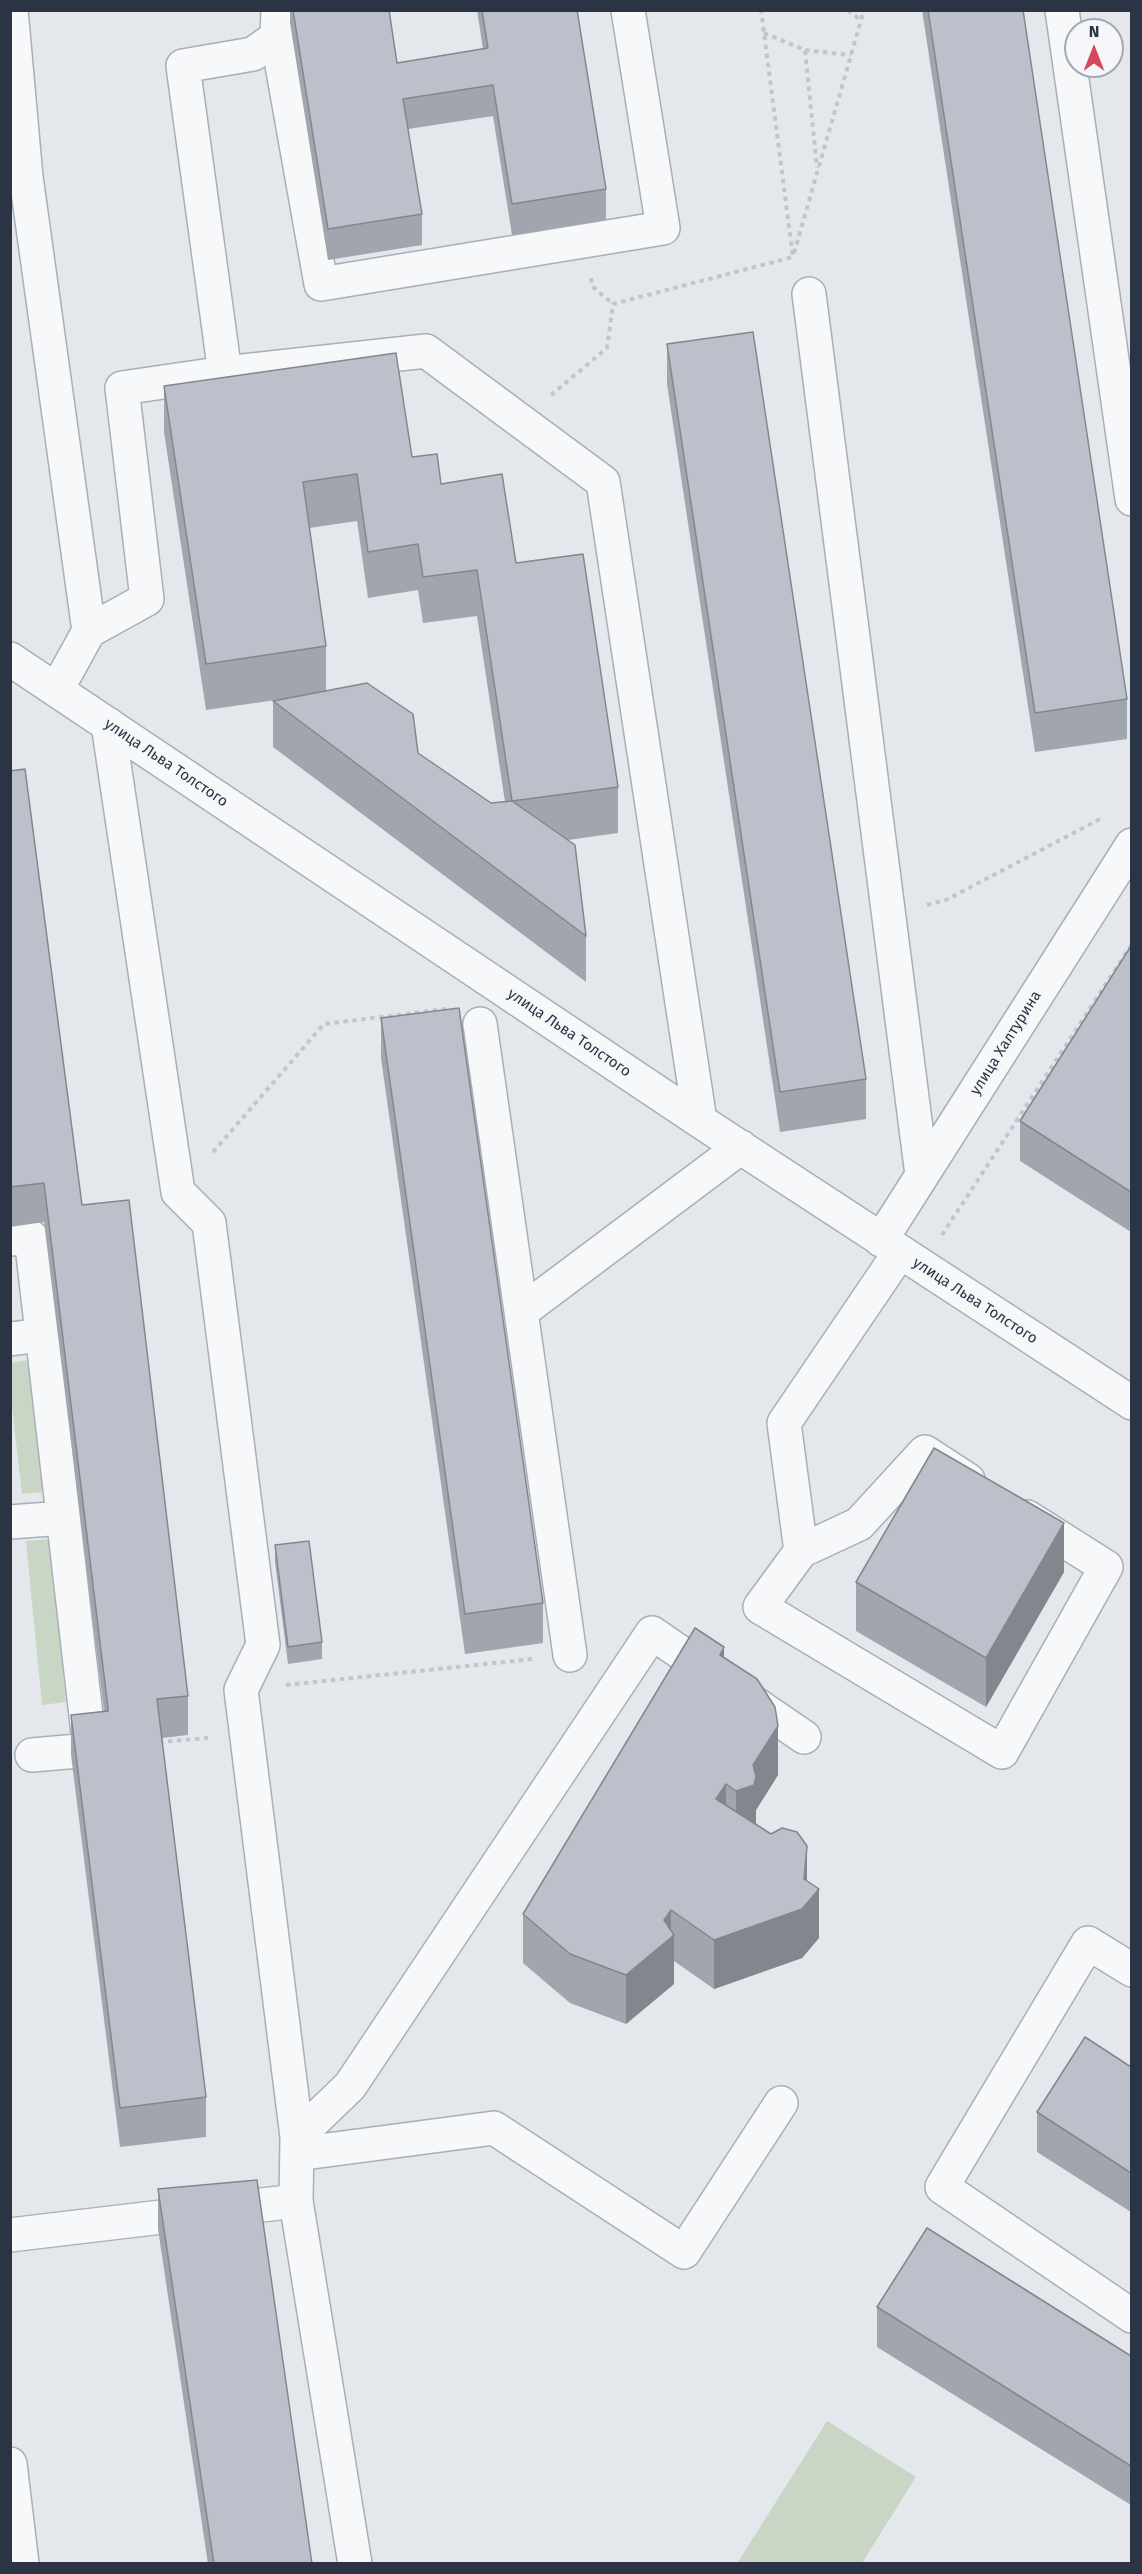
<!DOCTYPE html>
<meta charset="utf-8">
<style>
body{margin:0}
#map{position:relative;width:1142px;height:2574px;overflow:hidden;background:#e4e7ec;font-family:"Fira Sans",sans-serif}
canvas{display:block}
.frame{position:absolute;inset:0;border:12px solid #2b3445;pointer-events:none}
.north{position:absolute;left:1064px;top:18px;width:60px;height:60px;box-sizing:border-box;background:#f4f6f9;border:2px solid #a4a8b1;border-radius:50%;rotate:0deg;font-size:16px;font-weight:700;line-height:24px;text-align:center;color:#2b3445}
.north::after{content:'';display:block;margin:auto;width:21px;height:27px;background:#d1495b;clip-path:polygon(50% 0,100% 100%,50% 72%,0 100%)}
</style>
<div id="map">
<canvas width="1142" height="2574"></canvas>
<div class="frame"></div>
<div class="north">N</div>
</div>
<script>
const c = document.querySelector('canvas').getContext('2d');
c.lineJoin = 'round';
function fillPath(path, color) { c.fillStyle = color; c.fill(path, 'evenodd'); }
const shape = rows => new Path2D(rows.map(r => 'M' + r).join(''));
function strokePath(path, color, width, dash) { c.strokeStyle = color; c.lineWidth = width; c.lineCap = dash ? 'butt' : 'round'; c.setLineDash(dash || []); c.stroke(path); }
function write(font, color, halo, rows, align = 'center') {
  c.font = font + ' "Fira Sans",sans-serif'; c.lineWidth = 5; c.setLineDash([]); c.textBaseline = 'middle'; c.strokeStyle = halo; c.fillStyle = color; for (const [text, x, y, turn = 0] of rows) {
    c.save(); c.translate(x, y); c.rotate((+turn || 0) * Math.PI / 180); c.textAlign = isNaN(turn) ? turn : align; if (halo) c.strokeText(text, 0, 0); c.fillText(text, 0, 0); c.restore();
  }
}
const green = shape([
 [29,1360,44,1492,22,1494,11,1398,10,1363],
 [50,1539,66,1702,42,1705,26,1541],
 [827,2421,916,2477,862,2563,740,2563,738,2562]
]);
const path = shape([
 [848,10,861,21],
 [764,33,805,50,817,168],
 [805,50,851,55],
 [794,253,864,10],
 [591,278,592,286,613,304],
 [551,395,607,348,613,304,793,257,761,10],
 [927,905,946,900,1100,819],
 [213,1152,324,1024,446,1009],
 [942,1235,1132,944],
 [286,1685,533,1659],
 [159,1742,208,1738]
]);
const minor = shape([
 [11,10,26,177,89,631],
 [1062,10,1132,499],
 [277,37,321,284,663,228,628,10],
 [809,294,922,1175],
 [225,373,183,66,253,54,277,37,278,10],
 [10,659,700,1121,1132,1403],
 [57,689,89,631,147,599,122,388,225,373,426,351,603,482,700,1121],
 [480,1024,570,1655],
 [10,1239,31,1237,90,1750,32,1755],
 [881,1240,1132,845],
 [900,1252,784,1423,801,1551,760,1607,1002,1752,1106,1567,1027,1517],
 [521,1312,741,1147],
 [10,1339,42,1335],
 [10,1522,63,1518],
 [801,1551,859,1524,925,1452,968,1480],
 [1132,1970,1088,1943,942,2187,1132,2316],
 [297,2137,350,2086,652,1633,804,1737],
 [297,2154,494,2128,684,2252,781,2103],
 [296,2201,355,2564],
 [10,2235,296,2201,297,2137,241,1690,263,1645,209,1223,178,1192,108,724],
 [10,2464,22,2564]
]);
const wall = shape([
 [290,10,389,10,397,63,483,49,477,10,577,10,606,189,606,220,512,235,493,116,408,129,422,214,422,245,328,260,290,23],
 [922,10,1023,10,1127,699,1127,739,1035,752],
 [667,344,866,1079,866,1119,780,1132,667,384],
 [164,386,412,457,441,484,516,563,618,787,618,833,568,840,586,936,586,982,273,747,273,701,283,699,206,710,164,432],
 [357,521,368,598,418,590,423,623,477,616,505,802,491,803,326,691,326,646,309,528],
 [10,771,82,1205,188,1696,188,1735,162,1738,206,2097,206,2137,120,2147,71,1755,71,1715,104,1711,44,1222,10,1227],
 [1131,946,1131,1232,1020,1161,1020,1121],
 [381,1018,543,1603,543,1643,465,1654,381,1058],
 [275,1545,322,1642,322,1659,288,1664,275,1562],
 [1064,1572,986,1707,856,1631,856,1582],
 [724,1658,778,1775,756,1810,756,1825,807,1881,819,1938,802,1958,714,1989,674,1961,674,1984,626,2024,570,2003,523,1963,523,1914],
 [1131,2067,1131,2212,1037,2152,1037,2112],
 [158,2189,312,2564,208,2564,158,2229],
 [877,2307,1131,2356,1131,2505,877,2347]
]);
const shadedWall = shape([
 [1064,1523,1064,1572,986,1707,986,1658],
 [724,1647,724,1696,720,1655],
 [778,1726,778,1775,756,1810,756,1825,736,1840,736,1791],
 [726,1784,726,1833,716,1799],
 [807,1846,807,1895,819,1889,819,1938,802,1958,714,1989,714,1940],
 [671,1910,671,1938,674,1935,674,1984,626,2024,626,1975]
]);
const building = shape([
 [293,10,389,10,397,63,488,48,482,10,577,10,606,189,512,204,493,85,403,99,422,214,328,229,293,10],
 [928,10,1023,10,1127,699,1035,713,928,10],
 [753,332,866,1079,780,1092,667,344,753,332],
 [396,353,412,457,437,454,441,484,502,474,516,563,583,554,618,787,512,801,575,845,586,936,273,701,367,683,413,714,418,753,491,803,512,801,477,570,423,577,418,544,368,552,357,474,303,482,326,646,206,664,164,386,396,353],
 [25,769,82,1205,129,1200,188,1696,157,1699,206,2097,120,2108,71,1715,108,1711,108,1708,44,1183,10,1187,10,771,25,769],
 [1131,946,1131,1192,1020,1121,1131,946],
 [459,1008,543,1603,465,1614,381,1018,459,1008],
 [934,1448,1064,1523,986,1658,856,1582,934,1448],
 [309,1541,322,1642,288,1647,275,1545,309,1541],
 [695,1628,724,1647,720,1655,757,1679,775,1707,778,1726,753,1765,756,1776,754,1785,736,1791,726,1784,716,1799,771,1834,782,1828,797,1832,807,1846,804,1879,819,1889,802,1909,714,1940,671,1910,664,1920,674,1935,626,1975,570,1954,523,1914,695,1628],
 [1085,2037,1131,2067,1131,2173,1037,2112,1085,2037],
 [257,2180,312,2564,214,2564,158,2189,257,2180],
 [927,2228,1131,2356,1131,2466,877,2307,927,2228]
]);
const streetNames = [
 ["улица Льва Толстого",166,763,34],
 ["улица Льва Толстого",569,1033,34],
 ["улица Халтурина",1006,1043,-58],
 ["улица Льва Толстого",975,1301,33]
];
fillPath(green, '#c9d6c5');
strokePath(minor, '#a9aeb7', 36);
strokePath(path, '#c2c5cb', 4, [4.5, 4.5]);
strokePath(minor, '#f7f8fa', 33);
fillPath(wall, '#a1a5ae');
fillPath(shadedWall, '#83868d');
fillPath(building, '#bbc0ca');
strokePath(building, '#83868d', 1.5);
write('15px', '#2b3445', '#f4f6f9', streetNames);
</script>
